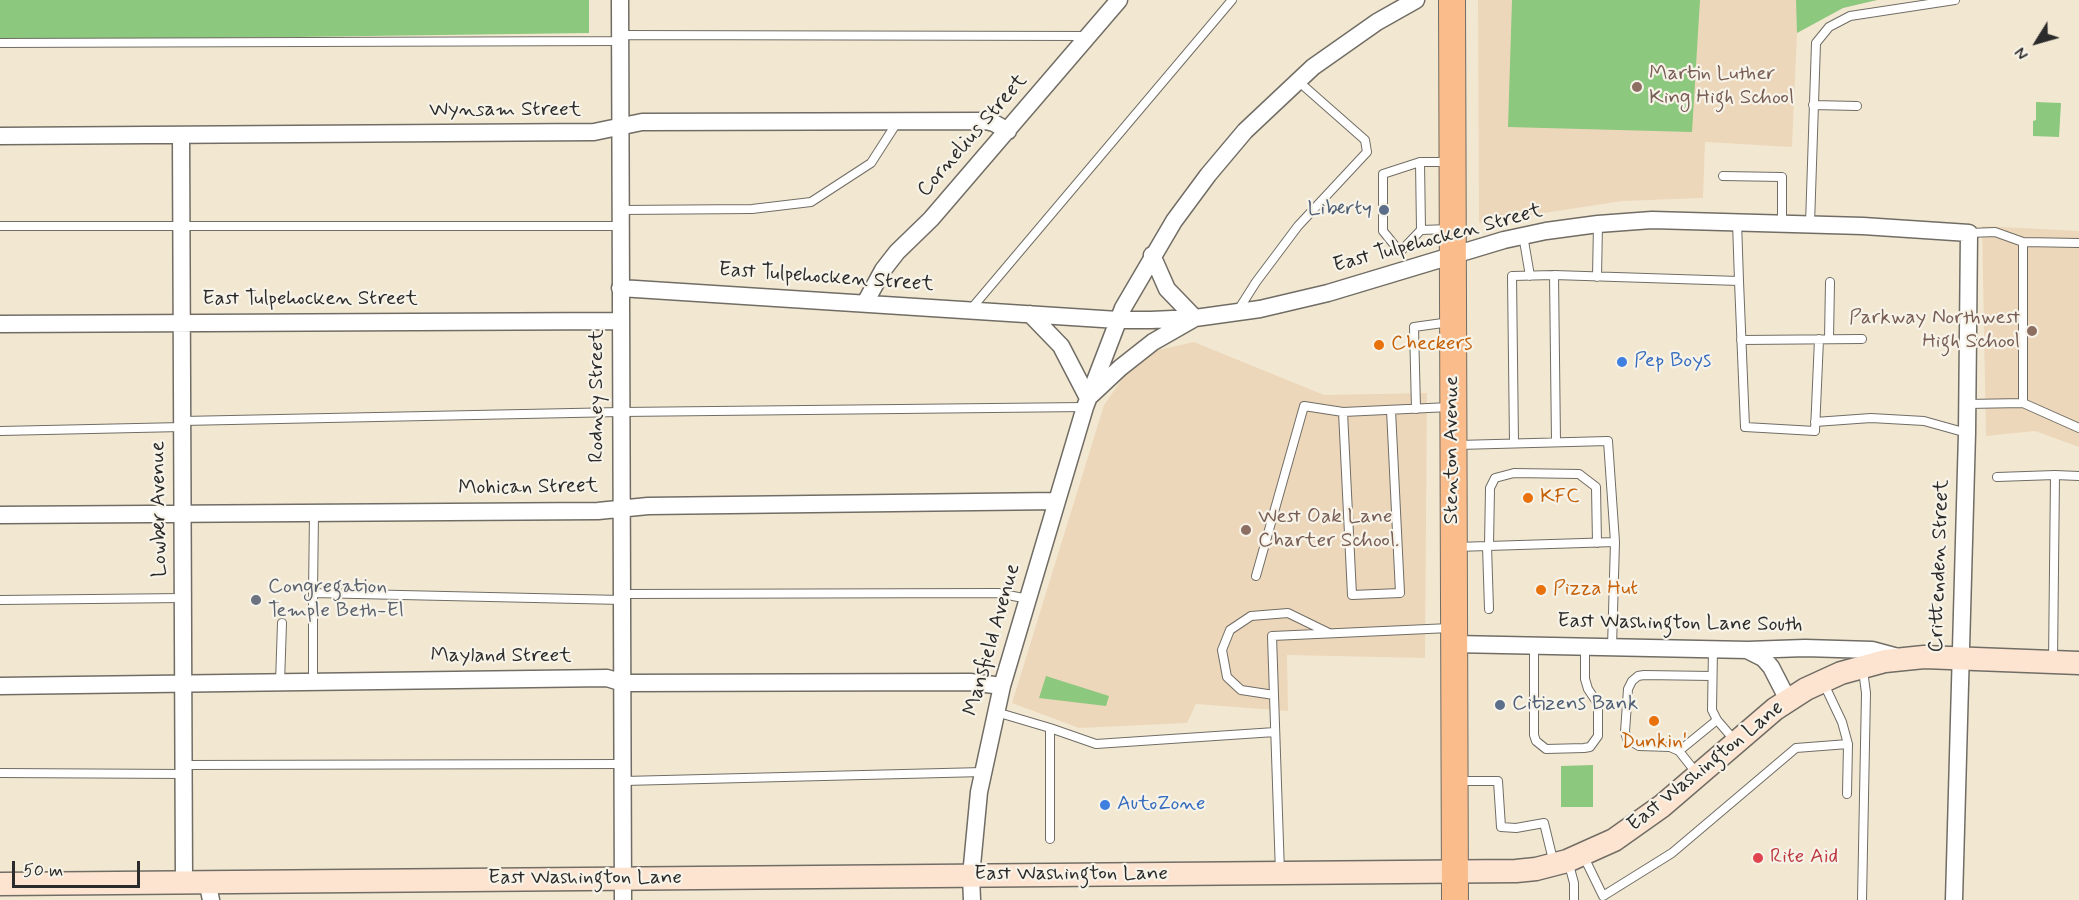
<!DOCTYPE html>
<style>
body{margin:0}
#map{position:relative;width:2079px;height:900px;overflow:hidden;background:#f2e8d2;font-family:Mynerve,sans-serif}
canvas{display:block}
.north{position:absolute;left:2007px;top:12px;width:60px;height:60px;-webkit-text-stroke:4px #f7f3e8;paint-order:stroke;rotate:233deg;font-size:16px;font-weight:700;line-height:24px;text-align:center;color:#2b2b2b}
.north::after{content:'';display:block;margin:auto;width:21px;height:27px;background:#2b2b2b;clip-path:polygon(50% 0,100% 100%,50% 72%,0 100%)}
.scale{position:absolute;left:12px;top:861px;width:128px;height:27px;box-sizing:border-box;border:3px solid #2b2b2b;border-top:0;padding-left:8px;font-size:18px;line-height:21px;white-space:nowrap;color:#2b2b2b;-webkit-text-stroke:4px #f7f3e8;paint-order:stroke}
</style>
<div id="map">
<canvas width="2079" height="900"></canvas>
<div class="north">N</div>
<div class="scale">50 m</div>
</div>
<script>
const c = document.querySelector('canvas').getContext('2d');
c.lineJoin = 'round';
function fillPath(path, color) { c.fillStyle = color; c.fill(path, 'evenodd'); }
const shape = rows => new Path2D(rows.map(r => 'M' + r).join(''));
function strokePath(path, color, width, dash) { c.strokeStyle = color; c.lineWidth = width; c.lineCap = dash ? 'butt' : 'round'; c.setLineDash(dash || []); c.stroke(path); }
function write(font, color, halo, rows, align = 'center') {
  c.font = font + ' Mynerve,sans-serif'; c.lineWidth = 4.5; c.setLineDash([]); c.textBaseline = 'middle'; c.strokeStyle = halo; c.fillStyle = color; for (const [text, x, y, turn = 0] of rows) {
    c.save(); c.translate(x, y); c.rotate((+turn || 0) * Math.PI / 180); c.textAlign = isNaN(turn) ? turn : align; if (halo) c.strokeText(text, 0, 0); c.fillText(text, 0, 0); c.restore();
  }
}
const built = shape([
 [1478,0,1877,0,1843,8,1797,33,1792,147,1705,142,1703,198,1622,201,1479,223],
 [1982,226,2079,231,2079,447,2035,431,1986,436],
 [1194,342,1324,395,1427,393,1425,658,1287,655,1288,711,1196,704,1187,723,1079,728,1012,703,1104,405,1125,375,1158,350]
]);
const green = shape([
 [0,0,589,0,589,33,0,41],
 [1512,0,1700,0,1692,132,1508,127],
 [1796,0,1877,0,1843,8,1797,33],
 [2036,102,2061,103,2059,137,2033,136,2033,121,2036,120],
 [1046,676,1109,696,1106,706,1039,698],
 [1593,765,1593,807,1561,807,1561,766]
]);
const service = shape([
 [620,35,1088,36],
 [0,43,620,41],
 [1813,105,1857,106],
 [1420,162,1383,174,1383,231,1400,252,1421,230],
 [1449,162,1420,162,1421,230,1450,229],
 [1723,176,1782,177,1782,223],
 [620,210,752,209,811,202,871,163,898,121],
 [1810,224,1816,43,1829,27,1850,16,1955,0],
 [0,226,620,226],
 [1969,233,1995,232,2023,242,2079,243],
 [1523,235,1530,276],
 [1554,275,1739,281,1737,222],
 [1597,277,1598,224],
 [1739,281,1745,427,1815,431,1819,339],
 [971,309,1232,0],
 [1237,312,1256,282,1298,226,1367,152,1365,140,1298,81],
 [1829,339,1830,282],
 [1741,340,1862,339],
 [2023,403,2079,428],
 [1967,404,2023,403,2023,242],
 [1416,409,1414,327,1450,322],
 [1391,410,1400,593,1352,595,1343,412,1450,407],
 [182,421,621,412,1085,407],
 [1815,422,1871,418,1924,421,1967,433],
 [0,431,182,427],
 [1514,443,1512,276,1554,275,1556,442],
 [1458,445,1608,441,1615,542],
 [1997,477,2055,475],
 [1487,546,1489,609],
 [1489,546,1490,488,1495,478,1514,473,1579,474,1596,487,1597,543],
 [1456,547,1615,542,1612,647],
 [1256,576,1304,406,1343,412],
 [313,593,314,513],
 [623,594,998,593,1028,599],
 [0,600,183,598],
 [1534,645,1534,735,1536,741,1546,749,1584,748,1590,747,1598,736,1598,704,1588,689,1585,679,1585,646],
 [1713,649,1712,710,1717,720,1736,742],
 [2053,662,2055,475,2079,476],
 [313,681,313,593,622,600],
 [280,683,282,623],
 [1274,695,1241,690,1227,677,1222,650,1230,630,1251,616,1288,613,1329,633],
 [996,712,1050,728,1050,839],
 [1050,728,1096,744,1275,732],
 [1679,751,1717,720],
 [185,765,623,764],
 [0,773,185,774],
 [1698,775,1679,751,1670,747,1639,746,1627,739,1625,732,1628,689,1632,681,1638,676,1644,675,1712,676],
 [624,781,983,772],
 [1456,781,1498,781,1501,827,1516,828,1544,823,1554,864],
 [1847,794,1848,744],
 [1583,855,1603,896,1672,853,1796,748,1848,744,1842,722,1824,684],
 [1568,861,1574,883,1574,900],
 [1280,873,1272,636,1450,628],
 [1862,900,1866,693,1863,670]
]);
const minor = shape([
 [620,0,623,900],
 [181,135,184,882],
 [0,136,594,132,642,122,986,121,994,123,1008,131],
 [620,288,1118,320,1151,320,1195,318,1260,309,1328,293,1504,240,1546,231,1598,224,1652,220,1863,226,1969,233,1967,433,1954,900],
 [865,303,883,270,897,252,931,219,1119,0],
 [1030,314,1061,346,1088,398,1120,368,1153,342,1195,318,1167,289,1152,255],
 [0,324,620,321],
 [0,515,598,511,648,506,1057,501],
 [1454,644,1748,650,1805,648,1872,650,1898,657],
 [1749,651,1763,658,1771,667,1788,700],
 [0,686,607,678,623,683,970,682,1002,686],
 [207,881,211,900],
 [972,900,971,876,979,792,1002,686,1085,407,1123,308,1174,221,1208,175,1245,131,1313,67,1377,22,1416,0]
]);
const secondary = shape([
 [0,884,1516,871,1536,869,1567,861,1614,840,1662,806,1775,709,1806,689,1841,673,1885,661,1924,657,2079,663]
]);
const primary = shape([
 [1452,0,1455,900]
]);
const markers = [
 [1637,87,6,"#8d6e63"],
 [1384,210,6,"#5c6f8a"],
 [2032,331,6,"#8d6e63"],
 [1379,345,6,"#e8710a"],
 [1622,362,6,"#3f7fe0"],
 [1528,498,6,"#e8710a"],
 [1246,530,6,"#8d6e63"],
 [1541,590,6,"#e8710a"],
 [256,600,6,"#6b7280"],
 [1500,705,6,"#5c6f8a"],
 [1654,721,6,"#e8710a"],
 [1105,805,6,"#3f7fe0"],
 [1758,858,6,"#e0444e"]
];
const educationNames = [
 ["Martin Luther",1649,75],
 ["King High School",1649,99],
 ["Parkway Northwest",2020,319,"right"],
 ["High School",2020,343,"right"],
 ["West Oak Lane",1258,518],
 ["Charter School.",1258,542]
];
const streetNames = [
 ["Wynsam Street",505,111],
 ["Cornelius Street",973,136,-49],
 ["East Tulpehocken Street",1438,239,-15],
 ["East Tulpehocken Street",826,278,4],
 ["East Tulpehocken Street",310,300],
 ["Rodney Street",598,396,-90],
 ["Stenton Avenue",1453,450,-90],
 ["Mohican Street",528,488,-1],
 ["Lowber Avenue",160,509,-91],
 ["Crittenden Street",1940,566,-88],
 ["East Washington Lane South",1680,624,1],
 ["Mansfield Avenue",993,640,-74],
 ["Mayland Street",501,657],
 ["East Washington Lane",1706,767,-39],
 ["East Washington Lane",1071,875],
 ["East Washington Lane",585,879]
];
const serviceNames = [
 ["Liberty",1372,210],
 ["Citizens Bank",1512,705,"left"]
];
const foodNames = [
 ["Checkers",1391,345],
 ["KFC",1540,498],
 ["Pizza Hut",1553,590],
 ["Dunkin'",1654,743,"center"]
];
const shopNames = [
 ["Pep Boys",1634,362],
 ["AutoZone",1117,805]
];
const worshipNames = [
 ["Congregation",268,588],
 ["Temple Beth-El",268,612]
];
const healthNames = [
 ["Rite Aid",1770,858]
];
fillPath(built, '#edd7bb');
fillPath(green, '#8cc87d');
strokePath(service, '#716d65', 10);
strokePath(minor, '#716d65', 19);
strokePath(secondary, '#716d65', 25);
strokePath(primary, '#716d65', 28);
strokePath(service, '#fff', 8);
strokePath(minor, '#fff', 16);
strokePath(secondary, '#fde4d0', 22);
strokePath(primary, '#f9bc8a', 26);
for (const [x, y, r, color] of markers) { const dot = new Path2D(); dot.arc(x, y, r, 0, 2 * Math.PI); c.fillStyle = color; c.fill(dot); strokePath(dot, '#f7f3e8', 2); }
write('21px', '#785e54', '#f7f3e8', educationNames, 'left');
write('21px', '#2b2b2b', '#f7f3e8', streetNames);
write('21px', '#4e5e75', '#f7f3e8', serviceNames, 'right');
write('21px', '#c56008', '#f7f3e8', foodNames, 'left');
write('21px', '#366cbe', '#f7f3e8', shopNames, 'left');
write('21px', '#5b616d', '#f7f3e8', worshipNames, 'left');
write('21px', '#be3a42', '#f7f3e8', healthNames, 'left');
</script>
